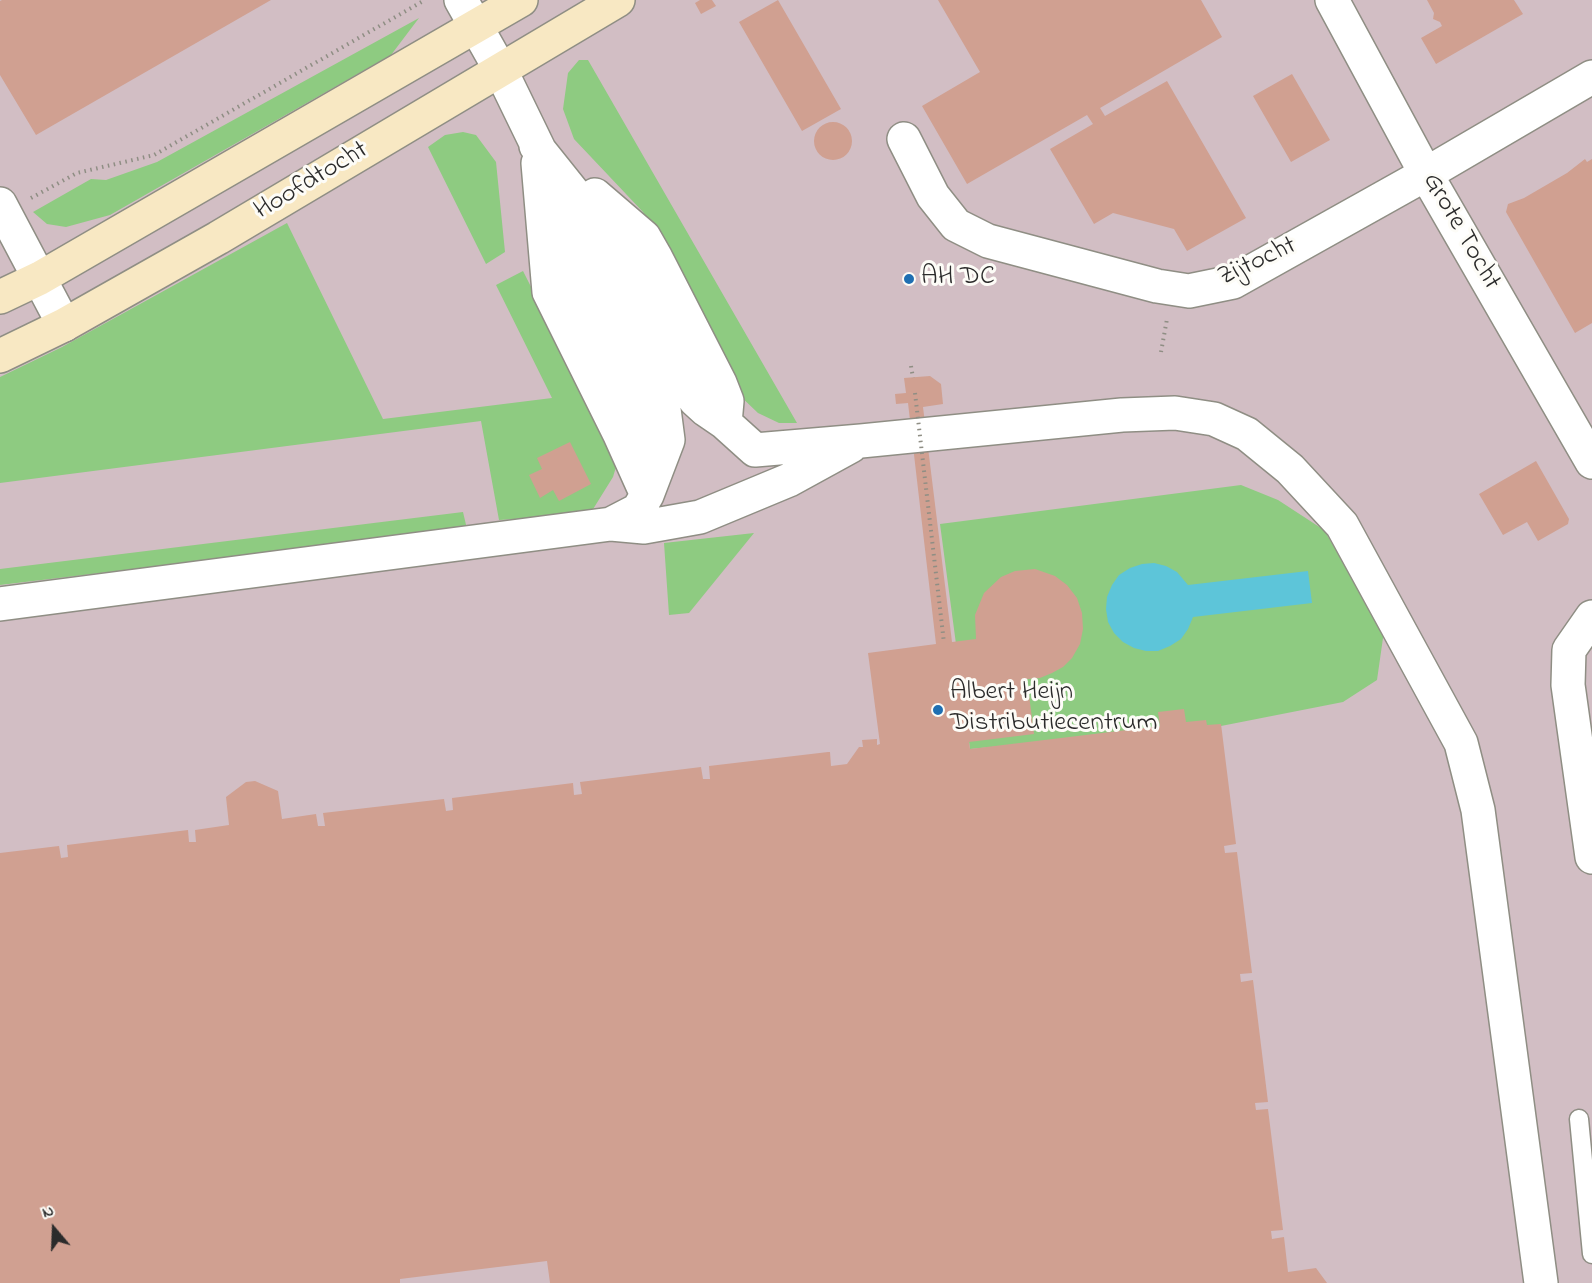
<!DOCTYPE html>
<style>
body{margin:0}
#map{position:relative;width:1592px;height:1283px;overflow:hidden;background:#f3f0dd;font-family:"Indie Flower",sans-serif}
canvas{display:block}
.north{position:absolute;left:24px;top:1199px;width:60px;height:60px;-webkit-text-stroke:4px #fdfcf7;paint-order:stroke;rotate:341deg;font-size:16px;font-weight:700;line-height:24px;text-align:center;color:#2b2b2b}
.north::after{content:'';display:block;margin:auto;width:21px;height:27px;background:#2b2b2b;clip-path:polygon(50% 0,100% 100%,50% 72%,0 100%)}
</style>
<div id="map">
<canvas width="1592" height="1283"></canvas>
<div class="north">N</div>
</div>
<script>
const c = document.querySelector('canvas').getContext('2d');
c.lineJoin = 'round';
function fillPath(path, color) { c.fillStyle = color; c.fill(path, 'evenodd'); }
const shape = rows => new Path2D(rows.map(r => 'M' + r).join(''));
function strokePath(path, color, width, dash) { c.strokeStyle = color; c.lineWidth = width; c.lineCap = dash ? 'butt' : 'round'; c.setLineDash(dash || []); c.stroke(path); }
function write(font, color, halo, rows, align = 'center') {
  c.font = font + ' "Indie Flower",sans-serif'; c.lineWidth = 6; c.setLineDash([]); c.textBaseline = 'middle'; c.strokeStyle = halo; c.fillStyle = color; for (const [text, x, y, turn = 0] of rows) {
    c.save(); c.translate(x, y); c.rotate((+turn || 0) * Math.PI / 180); c.textAlign = isNaN(turn) ? turn : align; if (halo) c.strokeText(text, 0, 0); c.fillText(text, 0, 0); c.restore();
  }
}
const industrial = shape([
 [0,0,1592,0,1592,1283,0,1283]
]);
const green = shape([
 [419,18,391,55,110,215,66,227,47,224,33,212,91,179,106,180,157,162],
 [579,60,588,60,797,423,779,423,758,413,735,391,643,212,574,139,563,109,568,73],
 [463,132,476,135,496,162,505,252,486,264,428,147,445,135],
 [287,223,383,419,552,398,496,285,523,271,581,386,610,448,616,467,613,477,590,514,499,520,481,421,0,483,0,377,62,347],
 [1241,485,1278,500,1324,530,1384,631,1377,680,1343,702,1221,726,970,749,940,524],
 [463,512,467,529,0,585,0,569],
 [754,533,689,613,669,615,664,543]
]);
const water = shape([
 [1154,563,1166,566,1177,572,1188,585,1308,571,1312,603,1193,617,1188,629,1181,639,1170,646,1158,651,1146,651,1134,648,1123,642,1114,633,1108,622,1106,609,1107,597,1112,585,1119,575,1130,568,1142,564]
]);
const building = shape([
 [2,0,271,0,36,135,0,75,0,1],
 [700,0,712,0,716,6,701,14,695,3],
 [778,0,841,109,802,131,739,22],
 [938,0,1201,0,1222,37,1100,108,1105,116,1167,81,1246,218,1187,251,1174,229,1113,213,1094,224,1050,149,1093,124,1087,115,967,184,922,106,980,72],
 [1427,0,1514,0,1523,14,1436,64,1421,38,1442,26,1440,22,1433,19,1434,13],
 [1292,74,1330,140,1291,162,1253,96],
 '814 141a19 19 0 1 1 38 0a19 19 0 1 1-38 0Z',
 [1585,159,1587,162,1592,159,1592,323,1575,333,1506,212,1508,204,1524,198,1567,173],
 [930,376,941,384,943,404,923,407,952,642,976,639,975,615,984,593,1001,577,1015,571,1035,569,1055,576,1067,585,1077,598,1082,613,1083,629,1080,644,1072,658,1063,667,1052,673,1040,678,1027,679,1034,734,969,742,970,749,1160,726,1158,712,1184,709,1186,722,1206,720,1207,725,1221,724,1236,844,1224,846,1225,853,1237,852,1252,973,1240,974,1241,982,1253,980,1268,1102,1255,1103,1256,1110,1268,1109,1283,1230,1271,1231,1272,1239,1284,1237,1288,1272,1316,1268,1327,1283,550,1283,547,1261,400,1279,400,1283,0,1283,0,853,59,846,61,858,68,857,67,845,188,830,189,842,196,842,195,830,229,825,226,797,246,782,255,781,278,791,282,819,316,814,318,826,325,826,323,813,444,799,446,811,453,810,452,798,573,783,574,795,582,794,580,782,701,767,703,779,710,779,709,766,828,752,830,752,831,766,847,764,859,747,863,747,862,740,877,739,877,745,880,744,868,653,936,644,908,403,896,404,895,394,906,393,904,378],
 [570,442,591,484,559,501,553,490,540,498,529,475,542,469,537,458],
 [1536,461,1569,519,1568,524,1538,541,1527,522,1503,535,1479,494]
]);
const path = shape([
 [31,198,77,173,154,155,425,0],
 [1161,352,1167,319],
 [911,366,913,378]
]);
const lane = shape([
 [1579,1119,1592,1254]
]);
const street = shape([
 [1332,0,1426,174,1592,462],
 [904,139,933,196,956,225,988,241,1157,286,1189,291,1233,282,1426,174,1592,77],
 [536,146,616,246,695,400,706,410,725,423,755,450,861,441,1122,415,1175,413,1214,419,1247,434,1290,469,1342,525,1461,743,1478,810,1541,1283],
 [538,163,549,292,620,435,647,495],
 [595,195,644,237,656,258,720,383,727,401,725,423],
 [0,204,64,325],
 [558,222,573,279,646,424,646,457],
 [611,524,644,527,700,517,789,480,851,446],
 [0,604,611,524,638,510,647,495,668,440,662,394,604,283,500,69,461,0],
 [1592,617,1569,650,1568,685,1592,857]
]);
const secondary = shape([
 [0,297,40,278,521,0],
 [0,356,64,325,218,238,618,0]
]);
const pathBridge = shape([
 [915,393,944,643]
]);
const markers = [
 [909,279,6,"#1f6fb2"],
 [938,710,6,"#1f6fb2"]
];
const streetNames = [
 ["Hoofdtocht",312,182,-31],
 ["Grote Tocht",1460,232,60],
 ["Zijtocht",1258,263,-25]
];
const poiNames = [
 ["AH DC",921,279],
 ["Albert Heijn",950,694],
 ["Distributiecentrum",950,725]
];
fillPath(industrial, '#d2bec4');
fillPath(green, '#8ecb81');
fillPath(water, '#5dc5d9');
fillPath(building, '#d0a091');
strokePath(lane, '#8f8e84', 21);
strokePath(street, '#8f8e84', 36);
strokePath(secondary, '#8f8e84', 36);
strokePath(path, '#8f8e84', 4, [1.5, 4.5]);
strokePath(lane, '#fff', 18);
strokePath(street, '#fff', 33);
strokePath(secondary, '#f8e8c3', 33);
strokePath(pathBridge, '#8f8e84', 4, [1.5, 4.5]);
for (const [x, y, r, color] of markers) { const dot = new Path2D(); dot.arc(x, y, r, 0, 2 * Math.PI); c.fillStyle = color; c.fill(dot); strokePath(dot, '#fdfcf7', 2); }
write('27px', '#2b2b2b', '#fdfcf7', streetNames);
write('27px', '#2b2b2b', '#fdfcf7', poiNames, 'left');
</script>
